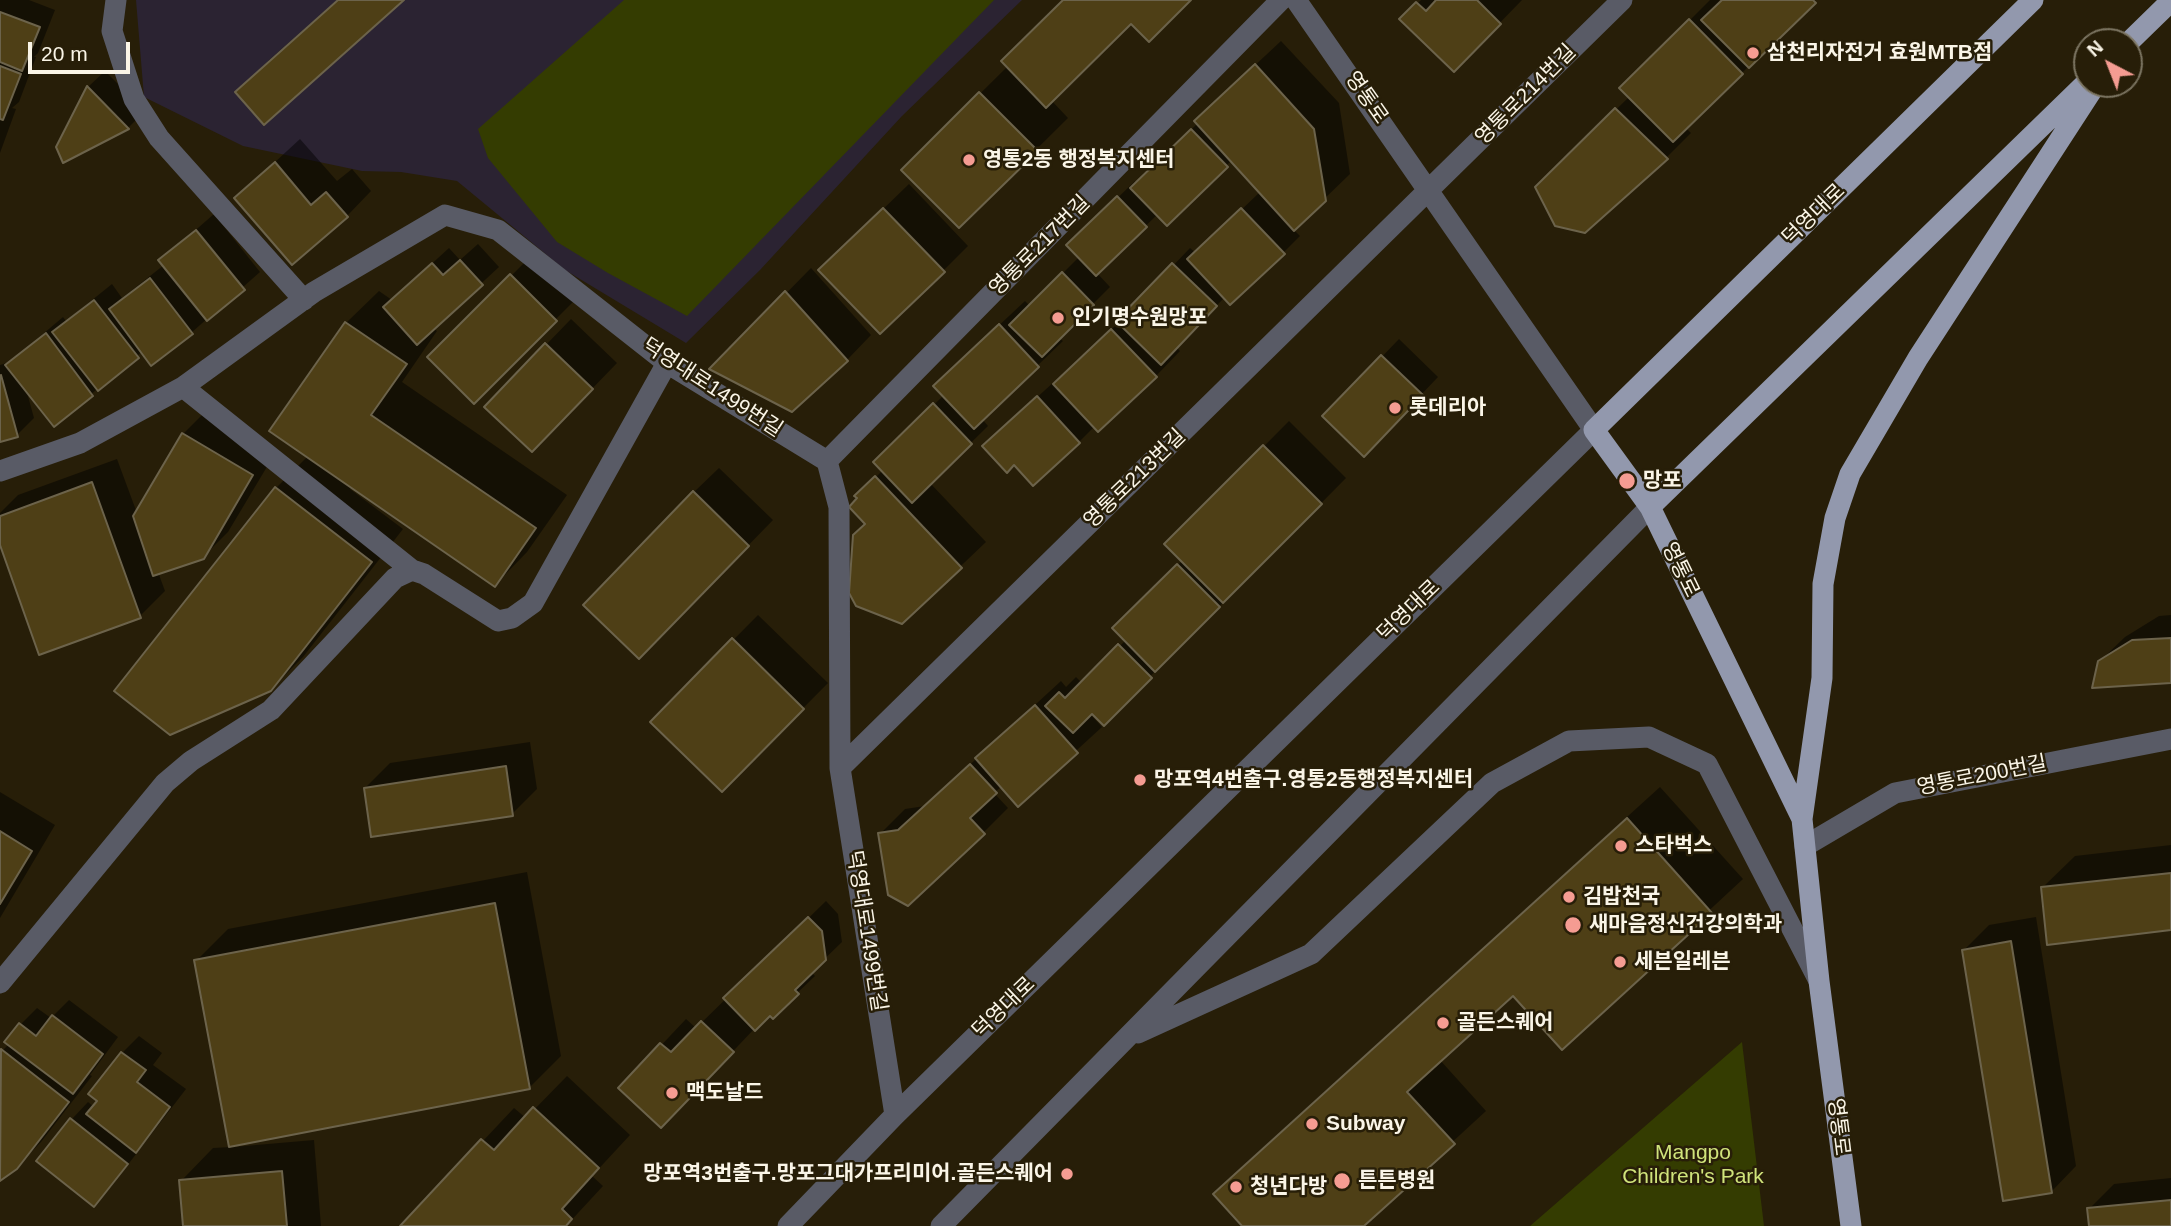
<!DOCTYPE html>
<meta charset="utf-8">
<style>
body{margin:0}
#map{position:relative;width:2171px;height:1226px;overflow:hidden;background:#271e08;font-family:Helvetica,sans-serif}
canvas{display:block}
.north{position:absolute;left:2073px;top:28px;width:70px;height:70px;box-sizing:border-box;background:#271e08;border:2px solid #7b7461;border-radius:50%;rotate:318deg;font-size:19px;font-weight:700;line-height:28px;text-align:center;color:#faf5e7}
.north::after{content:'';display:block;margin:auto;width:24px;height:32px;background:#f59c92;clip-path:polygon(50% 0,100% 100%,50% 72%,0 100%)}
.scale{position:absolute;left:28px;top:42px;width:102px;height:32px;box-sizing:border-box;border:4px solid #faf5e7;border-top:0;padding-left:9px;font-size:21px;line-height:24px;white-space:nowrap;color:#faf5e7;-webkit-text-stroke:5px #271e08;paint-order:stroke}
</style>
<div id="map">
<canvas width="2171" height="1226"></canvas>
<div class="north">N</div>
<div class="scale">20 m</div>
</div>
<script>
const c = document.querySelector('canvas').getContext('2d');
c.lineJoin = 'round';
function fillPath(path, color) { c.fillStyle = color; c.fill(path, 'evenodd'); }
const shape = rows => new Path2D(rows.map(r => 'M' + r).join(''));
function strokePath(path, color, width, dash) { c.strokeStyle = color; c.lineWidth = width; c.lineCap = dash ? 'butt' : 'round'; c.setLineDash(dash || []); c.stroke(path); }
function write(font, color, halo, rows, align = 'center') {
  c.font = font + ' Helvetica,"Noto Sans KR",sans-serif'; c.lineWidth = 5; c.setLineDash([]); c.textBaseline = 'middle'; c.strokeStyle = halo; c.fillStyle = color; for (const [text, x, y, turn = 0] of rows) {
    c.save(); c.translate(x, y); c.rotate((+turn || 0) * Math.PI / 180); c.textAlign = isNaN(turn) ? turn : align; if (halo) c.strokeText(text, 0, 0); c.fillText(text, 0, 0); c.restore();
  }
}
const education = shape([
 [136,0,1022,0,902,116,760,270,686,343,565,270,457,181,401,172,362,171,243,146,144,97]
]);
const green = shape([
 [624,0,994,0,687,316,608,273,557,242,488,158,478,129],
 [1742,1042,1764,1226,1530,1226]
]);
const shadow = shape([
 [0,0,29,0,55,10,38,53,34,57,36,57,19,102,12,108,16,109,0,153],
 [337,0,401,0,237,92,269,60],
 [1065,0,1188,0,1131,22,1051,100,1068,118,959,226,903,170,1008,66],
 [1421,0,1522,0,1454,70,1402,19],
 [1710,0,1719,0,1722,2,1724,0,1816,0,1686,128,1691,133,1666,158,1537,187,1630,96,1622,88],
 [1281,41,1339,103,1350,174,1293,229,1300,236,1283,253,1225,297,1176,347,1180,351,1156,376,1095,426,1079,442,1001,430,1055,381,1057,383,1119,322,1190,248,1196,253,1260,192,1232,160,1167,224,1158,214,1097,273,1110,287,1059,338,1063,341,982,419,988,426,930,483,986,542,902,622,857,496,883,470,875,462,944,395,961,361,1025,301,1030,306,1080,256,1069,245,1135,181,1137,183,1198,123,1221,97],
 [105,71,145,111,128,128,63,161,88,87],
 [300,139,337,181,352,169,371,191,347,216,236,198],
 [909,184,968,246,943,271,846,245],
 [214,214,260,272,191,333,143,351,54,425,26,389,34,418,17,435,0,440,0,365,10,362,63,317,66,321,112,284,122,298,164,265,160,261],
 [478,244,499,267,433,328,437,331,402,382,567,495,527,552,495,585,352,486,350,489,403,529,303,657,270,690,276,488,308,456,272,431,346,323,379,291,392,300,449,248,460,260],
 [536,251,580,295,474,401,430,357],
 [811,268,871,335,847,360,712,369],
 [571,319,617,363,557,425,487,406],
 [1399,339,1438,377,1380,438,1325,416],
 [208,409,277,450,228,532,203,557,158,572,165,591,140,616,0,540,0,513,18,495,117,459,137,513,183,434],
 [1289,421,1346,478,1104,723,1092,712,1090,714,1102,727,1018,804,1002,786,994,793,1008,808,983,833,880,834,905,809,925,806,1061,681,1066,687,1076,677,1082,683,1126,640,1114,628,1183,560,1167,544],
 [719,468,773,520,664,632,694,492],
 [758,615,828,683,722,790,653,721],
 [2171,615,2171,681,2099,662,2125,637,2159,616],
 [530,742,537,789,512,814,365,788,390,763],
 [1660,787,1743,879,1562,1047,1514,993,1440,1060,1486,1111,1361,1226,1245,1226,1215,1194,1248,1161],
 [0,792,55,825,0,918],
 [2171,845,2171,929,2042,888,2075,856],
 [527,872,561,1056,529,1088,232,1144,233,1147,314,1140,321,1226,185,1226,181,1181,213,1148,231,1147,196,961,228,929],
 [826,901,838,914,842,942,811,972,815,976,773,1016,770,1014,755,1028,686,1101,621,1088,686,1019,696,1028],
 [2036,917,2076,1166,2052,1191,1964,950,1989,925],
 [69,1000,118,1037,90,1075,92,1076,41,1142,16,1168,0,1178,0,1053,9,1044,7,1042,21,1024,37,1008,51,1018],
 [139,1036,162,1053,153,1065,186,1089,110,1188,93,1204,38,1160,72,1119,88,1102,94,1107,99,1100,91,1094,122,1053],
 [567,1076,630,1135,592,1176,603,1186,566,1226,403,1226,514,1108,526,1118],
 [2171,1178,2171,1226,2090,1226,2089,1209,2114,1184]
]);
const building = shape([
 [338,0,404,0,264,125,235,92,338,0],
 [1063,0,1191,0,1149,42,1131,24,1046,108,1001,61,1063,0],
 [1436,0,1477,0,1501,24,1454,72,1399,19,1416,2,1426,11,1436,0],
 [1722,0,1813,0,1816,3,1749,68,1701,20,1722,0],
 [0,12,40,27,22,71,0,62,0,12],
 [1689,19,1743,74,1673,142,1619,88,1689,19],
 [1255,64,1314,129,1326,201,1294,231,1194,121,1255,64],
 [0,66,21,74,3,120,0,119,0,66],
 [87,86,129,129,63,163,56,147,87,86],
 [979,92,1038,151,959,228,901,170,979,92],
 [1615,108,1668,159,1585,233,1555,226,1535,187,1615,108],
 [1191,129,1228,167,1167,226,1130,188,1191,129],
 [275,162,311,205,326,192,348,217,292,265,234,198,275,162],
 [1117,196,1147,227,1096,276,1066,245,1117,196],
 [883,208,945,272,880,334,818,270,883,208],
 [1241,208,1285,254,1230,305,1187,259,1241,208],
 [196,230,245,290,207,321,158,260,196,230],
 [460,260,483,285,417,345,383,307,432,263,443,275,460,260],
 [1172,263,1217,306,1161,365,1116,321,1172,263],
 [1062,272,1094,305,1042,357,1009,325,1062,272],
 [510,274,557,321,474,404,427,357,510,274],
 [150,278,193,334,151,366,109,309,150,278],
 [785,291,848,361,792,412,709,369,785,291],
 [94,300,139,358,98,391,52,332,94,300],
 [345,322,407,364,371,415,536,528,495,587,269,431,345,322],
 [999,324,1039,367,974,429,933,386,999,324],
 [1111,329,1157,377,1098,432,1053,384,1111,329],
 [46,333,93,396,54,427,5,365,46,333],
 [545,343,593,389,532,452,484,407,545,343],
 [1381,355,1423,395,1364,457,1322,416,1381,355],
 [1,375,18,437,0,442,0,376,1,375],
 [1037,396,1080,443,1033,486,1014,465,1007,473,982,446,1037,396],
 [933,403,972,444,912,503,873,462,933,403],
 [182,433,253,475,204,559,153,576,133,516,182,433],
 [1263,445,1322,504,1223,603,1164,544,1263,445],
 [875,476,962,568,902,624,856,606,849,593,853,535,865,524,849,507,857,498,854,496,875,476],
 [92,482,141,618,39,655,0,545,0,516,92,482],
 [275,487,372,562,271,691,170,735,114,691,275,487],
 [693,491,749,546,639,659,583,605,693,491],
 [1177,564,1220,607,1155,672,1112,628,1177,564],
 [732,638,804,709,722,792,650,722,732,638],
 [2171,638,2171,683,2092,688,2098,661,2132,640,2171,638],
 [1118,644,1152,678,1104,726,1092,714,1073,733,1045,706,1059,692,1065,698,1118,644],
 [1035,705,1078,753,1018,807,975,758,1035,705],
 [970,764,997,793,970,818,985,834,908,906,888,895,878,833,898,830,970,764],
 [506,766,513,816,371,837,364,788,506,766],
 [1627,818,1712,913,1562,1050,1513,996,1407,1092,1455,1144,1364,1226,1242,1226,1213,1194,1627,818],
 [0,831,32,851,0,904,0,831],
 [2171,873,2171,930,2047,945,2041,887,2171,873],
 [495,903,530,1089,229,1147,194,960,495,903],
 [808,917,822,931,826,960,795,990,799,994,773,1019,770,1016,755,1031,723,998,808,917],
 [2011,941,2052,1193,2003,1201,1962,950,2011,941],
 [52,1015,103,1054,73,1094,4,1042,19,1023,36,1036,52,1015],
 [701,1021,734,1052,661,1128,618,1088,660,1043,671,1052,701,1021],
 [1,1049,69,1102,17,1169,0,1181,1,1049],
 [121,1052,146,1070,137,1082,170,1107,136,1153,86,1114,97,1101,88,1094,121,1052],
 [533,1107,599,1168,562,1209,572,1219,566,1226,400,1226,481,1139,494,1150,533,1107],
 [70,1118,128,1164,94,1207,36,1161,70,1118],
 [282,1171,287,1226,183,1226,179,1180,282,1171],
 [2171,1200,2171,1226,2089,1226,2087,1208,2171,1200]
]);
const minor = shape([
 [116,0,112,31,134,99,159,138,304,300],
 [183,387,412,570],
 [827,461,1281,0],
 [0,471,80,443,183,387,314,292,445,215,498,230,667,363,827,461,839,507,840,768,895,1115],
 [840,768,1622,0],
 [1805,846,1895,793,2171,739],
 [0,983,165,783,191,761,271,710,395,578,412,570,424,574,498,621,512,618,533,603,667,363],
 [1138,1033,1311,954,1492,783,1569,741,1649,737,1707,764,1818,979],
 [788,1226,895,1115,1594,430,1296,0],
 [941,1226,1650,507]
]);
const major = shape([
 [2129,42,2171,1],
 [1650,507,2087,82],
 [1802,819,1822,678,1823,584,1835,518,1850,474,1918,358,2096,84],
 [1851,1226,1819,981,1802,819,1650,507,1594,430,2033,0]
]);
const markers = [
 [1753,53,7,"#f59c92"],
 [969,160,7,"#f59c92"],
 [1058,318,7,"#f59c92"],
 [1395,408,7,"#f59c92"],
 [1627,481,9,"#f59c92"],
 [1140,780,7,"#f59c92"],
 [1621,846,7,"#f59c92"],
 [1569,897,7,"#f59c92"],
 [1573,925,9,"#f59c92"],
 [1620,962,7,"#f59c92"],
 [1443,1023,7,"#f59c92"],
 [672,1093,7,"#f59c92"],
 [1312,1124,7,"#f59c92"],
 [1067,1174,7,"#f59c92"],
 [1342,1181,9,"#f59c92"],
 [1236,1187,7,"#f59c92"]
];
const poiNames = [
 ["삼천리자전거 효원MTB점",1767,53],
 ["영통2동 행정복지센터",983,160],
 ["인기명수원망포",1072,318],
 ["롯데리아",1409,408],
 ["망포",1643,481],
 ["망포역4번출구.영통2동행정복지센터",1154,780],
 ["스타벅스",1635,846],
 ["김밥천국",1583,897],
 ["새마음정신건강의학과",1589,925],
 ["세븐일레븐",1634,962],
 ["골든스퀘어",1457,1023],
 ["맥도날드",686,1093],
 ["Subway",1326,1124],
 ["망포역3번출구.망포그대가프리미어.골든스퀘어",1053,1174,"right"],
 ["튼튼병원",1358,1181],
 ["청년다방",1250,1187]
];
const streetNames = [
 ["영통로214번길",1526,95,-45],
 ["영통로",1366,98,55],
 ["덕영대로",1814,215,-44],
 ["영통로217번길",1040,246,-45],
 ["덕영대로1499번길",712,388,33],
 ["영통로213번길",1135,479,-44],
 ["영통로",1680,570,64],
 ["덕영대로",1409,611,-44],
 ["영통로200번길",1982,776,-11],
 ["덕영대로1499번길",866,931,81],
 ["덕영대로",1004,1008,-44],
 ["영통로",1838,1127,83]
];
const parkNames = [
 ["Mangpo",1693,1153],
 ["Children's Park",1693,1177]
];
fillPath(education, '#2b2332');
fillPath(green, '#343c01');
fillPath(shadow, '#0007');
fillPath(building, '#4e3f16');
strokePath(building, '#6c634b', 2);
strokePath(minor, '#595b66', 21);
strokePath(major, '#9298ad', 21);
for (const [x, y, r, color] of markers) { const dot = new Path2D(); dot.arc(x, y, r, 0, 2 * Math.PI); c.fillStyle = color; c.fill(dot); strokePath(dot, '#271e08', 2.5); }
write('bold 21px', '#faf5e7', '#271e08', poiNames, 'left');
write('21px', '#faf5e7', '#271e08', streetNames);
write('21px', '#d0e37b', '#271e08', parkNames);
</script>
